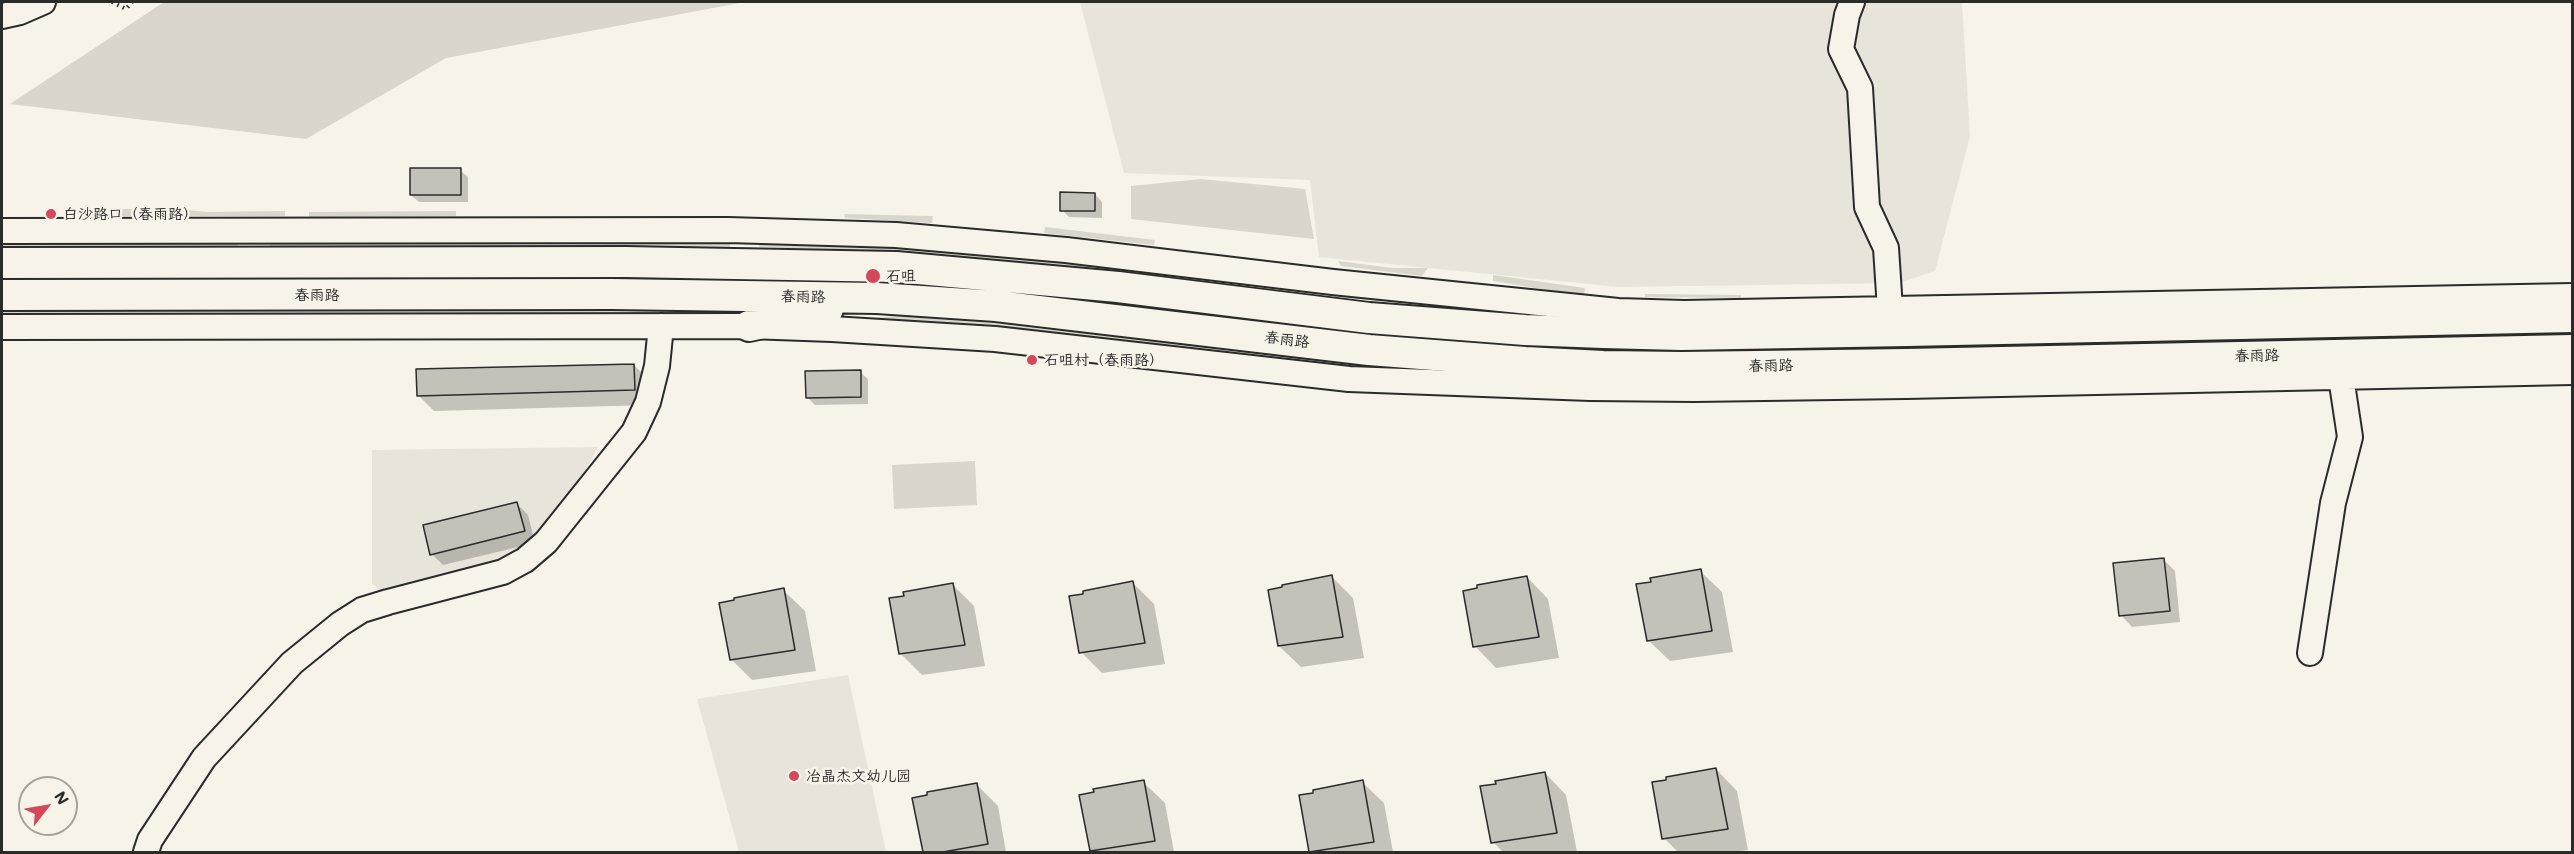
<!DOCTYPE html>
<meta charset="utf-8">
<style>
body{margin:0}
#map{position:relative;width:2574px;height:854px;overflow:hidden;background:#f7f3e8;font-family:Mali,sans-serif}
canvas{display:block}
.frame{position:absolute;inset:0;border:3px solid #2b2b2b;pointer-events:none}
.north{position:absolute;left:18px;top:776px;width:60px;height:60px;box-sizing:border-box;background:#f7f3e8;border:2px solid #a5a39c;border-radius:50%;rotate:59deg;font-size:16px;font-weight:700;line-height:24px;text-align:center;color:#2b2b2b}
.north::after{content:'';display:block;margin:auto;width:21px;height:27px;background:#d1495b;clip-path:polygon(50% 0,100% 100%,50% 72%,0 100%)}
</style>
<div id="map">
<canvas width="2574" height="854"></canvas>
<div class="frame"></div>
<div class="north">N</div>
</div>
<script>
const c = document.querySelector('canvas').getContext('2d');
c.lineJoin = 'round';
function fillPath(path, color) { c.fillStyle = color; c.fill(path, 'evenodd'); }
const shape = rows => new Path2D(rows.map(r => 'M' + r).join(''));
function strokePath(path, color, width, dash) { c.strokeStyle = color; c.lineWidth = width; c.lineCap = dash ? 'butt' : 'round'; c.setLineDash(dash || []); c.stroke(path); }
function write(font, color, halo, rows, align = 'center') {
  c.font = font + ' Mali,"LXGW WenKai TC",sans-serif'; c.lineWidth = 5; c.setLineDash([]); c.textBaseline = 'middle'; c.strokeStyle = halo; c.fillStyle = color; for (const [text, x, y, turn = 0] of rows) {
    c.save(); c.translate(x, y); c.rotate((+turn || 0) * Math.PI / 180); c.textAlign = isNaN(turn) ? turn : align; if (halo) c.strokeText(text, 0, 0); c.fillText(text, 0, 0); c.restore();
  }
}
const built = shape([
 [1080,2,1962,2,1970,136,1935,271,1899,283,1619,287,1319,257,1310,180,1124,173],
 [598,447,569,501,531,542,501,559,380,591,372,583,372,450],
 [848,675,886,852,739,852,697,699]
]);
const green = shape([
 [164,2,745,2,446,58,306,139,10,104],
 [1201,179,1305,189,1314,239,1131,219,1131,186],
 [122,209,155,209,155,216,122,216],
 [179,209,206,212,285,211,285,216,179,216],
 [456,211,456,216,309,217,309,212],
 [844,214,933,216,932,223,845,218],
 [1045,227,1155,240,1154,245,1044,233],
 [237,235,238,246,2,247,2,236],
 [269,235,730,236,730,247,270,246],
 [759,239,845,241,1108,261,1108,270,931,253,759,247],
 [1338,261,1392,268,1428,268,1422,276,1341,266],
 [1145,265,1547,313,1547,316,1345,298,1144,273],
 [1493,275,1585,288,1584,296,1493,281],
 [1645,294,1741,295,1741,298,1645,297],
 [2,311,761,311,724,320,2,322],
 [899,316,990,323,1349,363,1354,366,1353,371,854,319],
 [975,461,977,505,894,509,892,465]
]);
const shadow = shape([
 [460,170,468,177,468,202,419,202,411,195],
 [1095,194,1102,202,1102,218,1069,217,1062,210],
 [634,365,649,380,649,405,434,411,419,396],
 [860,372,868,379,868,404,815,405,807,397],
 [517,504,528,515,535,543,443,565,432,554],
 [2163,559,2175,571,2180,622,2132,627,2121,615],
 [1700,571,1722,592,1733,652,1670,661,1648,640],
 [1332,577,1353,598,1364,658,1301,667,1279,646],
 [1527,577,1548,599,1559,658,1496,668,1475,646],
 [1133,583,1154,604,1165,664,1102,673,1081,652,1085,595],
 [953,585,974,606,985,666,922,675,901,654],
 [783,590,805,611,816,671,752,680,731,659],
 [1716,769,1737,791,1748,850,1733,852,1678,852,1664,838],
 [1545,773,1566,795,1577,852,1503,852,1493,842],
 [1143,782,1165,803,1174,852,1093,852,1091,851],
 [1362,782,1384,803,1393,852,1312,852,1310,851],
 [976,784,998,806,1006,852,924,852,914,799]
]);
const building = shape([
 [410,168,461,168,461,195,410,195,410,168],
 [1060,192,1095,193,1095,211,1060,211,1060,192],
 [634,364,635,390,417,396,416,369,634,364],
 [861,370,861,397,806,398,805,371,861,370],
 [517,502,525,531,430,555,423,525,517,502],
 [2164,558,2170,611,2119,616,2113,563,2164,558],
 [1701,569,1712,631,1647,641,1636,584,1651,582,1650,578,1701,569],
 [1332,575,1343,637,1278,646,1268,590,1282,587,1282,585,1332,575],
 [1527,576,1539,637,1473,647,1463,591,1477,588,1477,585,1527,576],
 [1133,581,1145,643,1079,653,1069,596,1083,594,1083,591,1133,581],
 [953,583,965,645,899,654,889,598,904,596,903,592,953,583],
 [784,588,795,650,730,660,719,603,734,600,734,598,784,588],
 [1716,768,1728,829,1662,839,1652,782,1666,780,1666,777,1716,768],
 [1545,772,1557,833,1491,843,1480,786,1496,784,1495,781,1545,772],
 [1144,780,1155,841,1090,851,1079,795,1094,792,1093,789,1144,780],
 [1363,780,1374,842,1309,852,1299,795,1313,793,1313,790,1363,780],
 [977,783,988,844,943,852,923,852,912,798,927,795,927,792,977,783]
]);
const path = shape([
 [112,2,126,9,132,2]
]);
const minor = shape([
 [1852,2,1847,15,1841,49,1860,88,1867,207,1886,248,1890,309],
 [2,16,20,12,43,2],
 [2,231,728,230,896,235,1066,250,1333,282,1618,311,1684,313,2572,296],
 [2,327,749,326,832,329,995,339,1349,379,1590,388,1694,389,1906,386,2572,372],
 [2310,653,2333,503,2350,437,2341,377],
 [146,852,150,840,204,758,292,663,340,624,362,610,388,602,503,572,525,560,546,542,634,432,648,402,657,366,661,326]
]);
const major = shape([
 [2,263,626,262,896,267,1118,287,1369,318,1525,330,1603,333,1681,335,1907,331,2572,317],
 [2,295,612,294,877,298,996,306,1369,350,1525,362,1603,366,1682,367,1907,364,2572,350],
 [749,326,828,309]
]);
const markers = [
 [51,214,6,"#d1495b"],
 [873,276,8,"#d1495b"],
 [1032,360,6,"#d1495b"],
 [794,776,6,"#d1495b"]
];
const poiNames = [
 ["白沙路口（春雨路）",63,214],
 ["石咀",886,276],
 ["石咀村（春雨路）",1044,360],
 ["冶晶杰文幼儿园",806,776]
];
const streetNames = [
 ["春雨路",317,295],
 ["春雨路",803,297,1],
 ["春雨路",1287,340,7],
 ["春雨路",2257,356,-1],
 ["春雨路",1771,366,-1]
];
fillPath(built, '#e8e4da');
fillPath(green, '#dad6cc');
fillPath(shadow, '#0003');
fillPath(building, '#c4c1b9');
strokePath(building, '#2b2b2b', 1.5);
strokePath(minor, '#2b2b2b', 28);
strokePath(major, '#2b2b2b', 34);
strokePath(path, '#2b2b2b', 4, [1.5, 4.5]);
strokePath(minor, '#f7f3e8', 24);
strokePath(major, '#f7f3e8', 30);
for (const [x, y, r, color] of markers) { const dot = new Path2D(); dot.arc(x, y, r, 0, 2 * Math.PI); c.fillStyle = color; c.fill(dot); strokePath(dot, '#f7f3e8', 2); }
write('15px', '#2b2b2b', '#f7f3e8', poiNames, 'left');
write('15px', '#2b2b2b', '#f7f3e8', streetNames);
</script>
